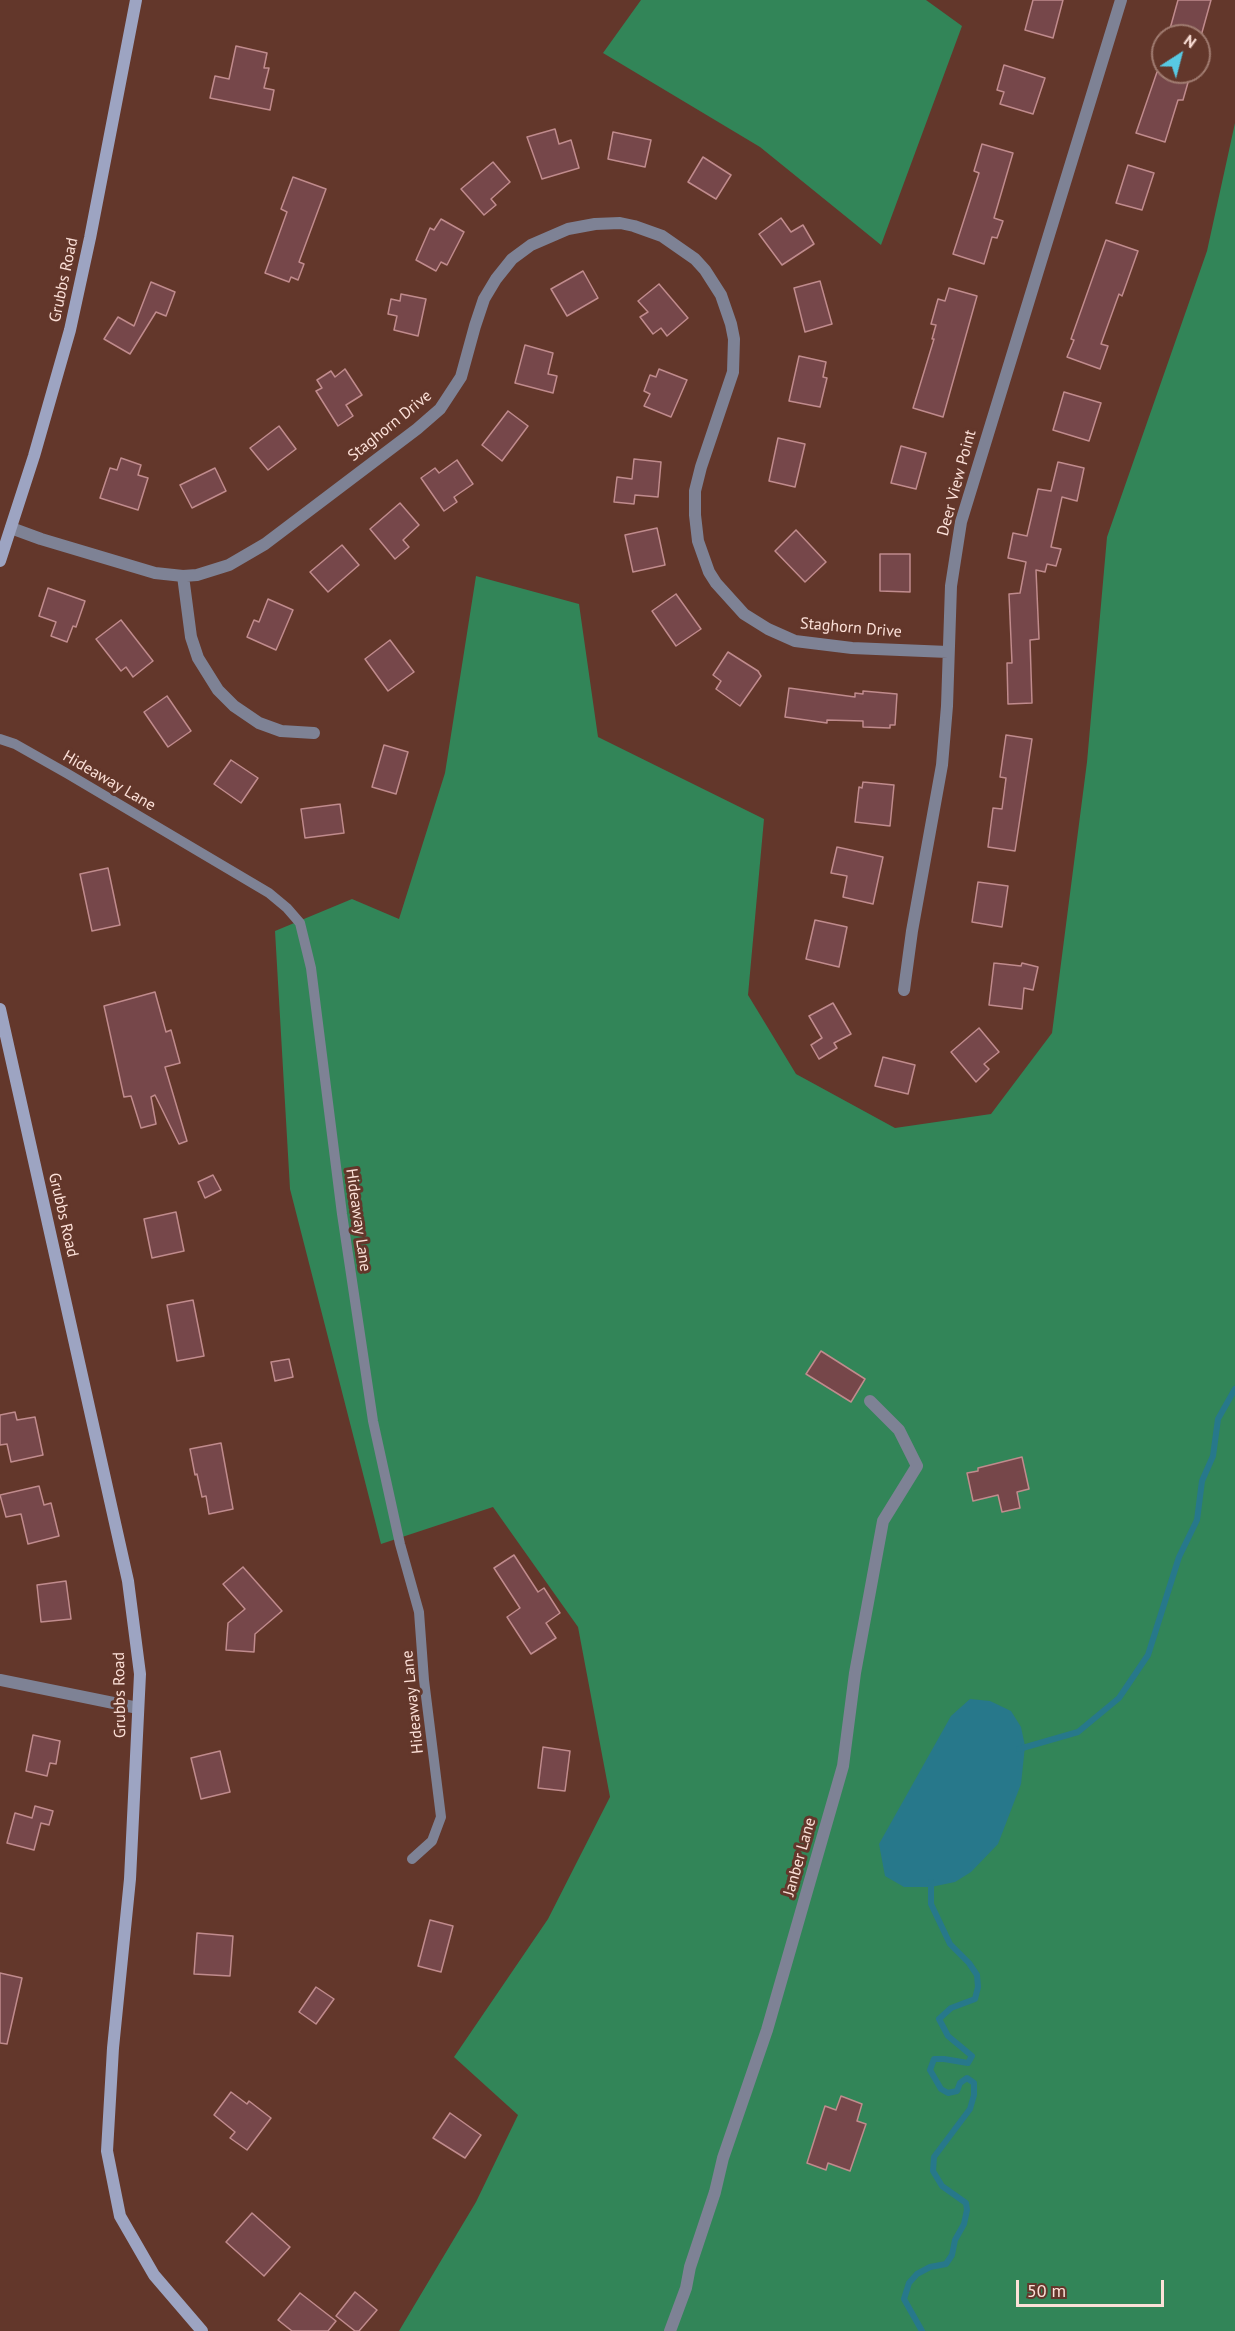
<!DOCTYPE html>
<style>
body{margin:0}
#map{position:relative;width:1235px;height:2331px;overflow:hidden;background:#63372b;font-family:"PT Sans",sans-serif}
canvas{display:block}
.north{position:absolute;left:1151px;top:24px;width:60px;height:60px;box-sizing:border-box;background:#63372b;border:2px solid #a07b70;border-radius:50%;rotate:36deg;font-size:16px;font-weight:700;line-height:24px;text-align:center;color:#fce0d8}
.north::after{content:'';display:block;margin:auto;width:21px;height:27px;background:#58c9e3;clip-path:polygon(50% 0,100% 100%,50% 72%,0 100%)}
.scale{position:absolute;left:1016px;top:2280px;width:148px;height:27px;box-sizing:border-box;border:3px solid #fce0d8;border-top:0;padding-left:8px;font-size:18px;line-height:21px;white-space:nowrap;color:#fce0d8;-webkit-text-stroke:4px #63372b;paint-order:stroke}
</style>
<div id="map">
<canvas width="1235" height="2331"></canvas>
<div class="north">N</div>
<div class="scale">50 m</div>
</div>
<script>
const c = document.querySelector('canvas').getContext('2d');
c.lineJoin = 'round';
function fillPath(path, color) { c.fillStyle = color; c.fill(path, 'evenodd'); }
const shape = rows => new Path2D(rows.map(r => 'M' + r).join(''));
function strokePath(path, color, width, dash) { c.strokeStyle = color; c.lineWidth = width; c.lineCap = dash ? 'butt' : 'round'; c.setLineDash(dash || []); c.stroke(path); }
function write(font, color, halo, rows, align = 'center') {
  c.font = font + ' "PT Sans",sans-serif'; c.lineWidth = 6; c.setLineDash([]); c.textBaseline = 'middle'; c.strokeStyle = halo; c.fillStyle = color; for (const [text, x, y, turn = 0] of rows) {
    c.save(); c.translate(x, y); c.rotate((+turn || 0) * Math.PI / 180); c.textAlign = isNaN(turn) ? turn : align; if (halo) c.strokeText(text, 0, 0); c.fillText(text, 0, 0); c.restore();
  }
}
const forest = shape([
 [641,0,926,0,962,26,881,245,760,147,603,53],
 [1235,123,1235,2331,399,2331,476,2202,518,2115,454,2057,548,1919,610,1797,578,1627,493,1507,381,1544,290,1189,275,931,352,899,399,919,445,773,476,576,579,604,598,737,764,819,748,995,796,1074,895,1128,991,1114,1052,1033,1087,762,1107,537,1207,251]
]);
const water = shape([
 [970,1699,990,1701,1011,1711,1021,1727,1025,1746,1021,1784,998,1844,971,1872,955,1882,931,1887,904,1887,885,1876,879,1844,951,1716]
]);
const stream = shape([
 [1019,1749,1078,1732,1119,1698,1148,1655,1179,1557,1197,1520,1202,1481,1213,1456,1218,1419,1235,1389],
 [922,2331,904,2299,909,2283,917,2274,930,2267,946,2264,952,2255,955,2240,964,2224,967,2210,966,2203,942,2186,933,2171,934,2157,970,2109,974,2095,974,2083,967,2078,960,2083,957,2091,948,2093,941,2089,930,2070,934,2059,944,2059,968,2063,972,2056,948,2036,939,2019,951,2008,975,1999,978,1987,977,1975,969,1963,950,1944,931,1904,931,1882]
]);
const building = shape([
 [1033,0,1063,0,1053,38,1025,30,1033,0],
 [1178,0,1211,0,1201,36,1168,36,1178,0],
 [236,46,267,53,264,68,269,68,264,88,274,90,270,110,210,98,215,76,229,79,236,46],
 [1004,65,1045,78,1033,114,1000,104,1004,92,997,90,1004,65],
 [1157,72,1191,72,1183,100,1178,100,1165,142,1136,133,1157,72],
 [555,129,559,144,571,140,579,168,542,179,527,137,555,129],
 [613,132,651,140,645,167,608,159,613,132],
 [982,144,1013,153,994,218,1003,221,997,238,992,237,984,264,953,254,979,173,974,171,982,144],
 [703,157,731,175,716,199,688,182,703,157],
 [493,162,510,182,491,199,496,205,484,215,461,189,493,162],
 [1128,165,1154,173,1142,210,1116,203,1128,165],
 [293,177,326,189,299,262,304,264,298,280,291,277,289,282,265,273,287,212,281,209,293,177],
 [781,218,791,232,803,225,814,244,782,265,759,234,781,218],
 [441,219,464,232,447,265,441,262,436,271,416,260,430,228,434,230,441,219],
 [1106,240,1138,251,1122,296,1119,294,1101,344,1108,346,1100,369,1067,357,1074,340,1071,339,1106,240],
 [583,271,598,298,567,316,551,289,583,271],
 [820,281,832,324,805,332,794,288,820,281],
 [151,282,175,292,166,316,156,312,130,354,104,339,118,317,134,326,151,282],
 [659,284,688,318,667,336,661,328,653,334,640,317,648,312,638,301,659,284],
 [949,288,977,296,943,417,913,408,934,339,932,339,936,325,931,324,938,299,945,301,949,288],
 [401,294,426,299,418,336,394,330,397,316,388,314,391,299,400,301,401,294],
 [525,345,553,353,548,374,557,376,553,393,515,383,525,345],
 [799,356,826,362,823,377,827,378,820,407,789,401,799,356],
 [345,369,362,395,346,405,353,416,338,426,316,391,322,388,317,380,331,371,335,377,345,369],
 [659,369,687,380,671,417,644,406,650,394,644,391,650,375,656,377,659,369],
 [1064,392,1101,403,1089,441,1053,430,1064,392],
 [508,411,528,426,502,461,482,445,508,411],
 [279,426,296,449,268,470,250,448,279,426],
 [778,438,805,444,795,487,769,481,778,438],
 [901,446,926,453,916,489,891,483,901,446],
 [121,458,141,465,138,475,148,478,138,510,100,498,110,468,117,470,121,458],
 [634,459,661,462,658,497,635,495,634,504,614,502,617,477,632,479,634,459],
 [457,460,473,484,454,497,457,502,444,511,421,478,435,468,439,473,457,460],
 [1058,462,1084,468,1077,501,1062,497,1051,547,1061,549,1056,566,1047,564,1045,572,1036,570,1039,639,1030,640,1032,703,1008,704,1007,663,1012,663,1009,594,1020,593,1026,562,1008,558,1013,533,1027,536,1038,489,1051,491,1058,462],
 [215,468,226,491,192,508,180,485,215,468],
 [400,503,419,525,403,540,409,547,395,559,370,529,400,503],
 [657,528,665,565,633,572,625,535,657,528],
 [796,530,826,562,805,582,775,551,796,530],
 [342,545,359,565,328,592,310,572,342,545],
 [880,554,910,554,910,592,880,591,880,554],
 [48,588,85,601,76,627,73,626,67,642,51,636,56,622,39,616,48,588],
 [676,594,701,629,676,646,652,611,676,594],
 [268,599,293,610,276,650,247,637,254,620,259,622,268,599],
 [121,620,153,661,133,677,126,667,121,671,96,639,121,620],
 [390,640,414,672,388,691,365,659,390,640],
 [728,652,758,671,761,676,740,706,716,689,721,681,713,675,728,652],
 [789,688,855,697,855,693,863,694,863,691,897,694,895,725,890,725,890,728,863,727,863,721,827,720,827,723,785,717,789,688],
 [167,696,191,731,168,747,144,712,167,696],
 [1006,735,1032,739,1015,851,988,847,993,808,1002,809,1006,778,1000,777,1006,735],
 [384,745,408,752,396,794,372,787,384,745],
 [231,760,258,778,241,803,214,784,231,760],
 [863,782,894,785,890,826,855,822,859,787,862,788,863,782],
 [340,804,344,833,305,838,301,809,340,804],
 [837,847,883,857,873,904,843,897,847,876,831,873,837,847],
 [108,868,120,925,92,931,80,874,108,868],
 [978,882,1008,886,1002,927,972,922,978,882],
 [815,920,847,927,839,967,806,959,815,920],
 [994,963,1021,966,1022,963,1038,967,1033,990,1024,988,1022,1009,989,1005,994,963],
 [155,992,166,1032,171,1030,180,1063,165,1067,187,1141,179,1144,155,1095,151,1097,156,1124,141,1128,131,1096,124,1097,104,1006,155,992],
 [833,1003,851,1034,834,1043,837,1048,819,1059,811,1045,822,1038,809,1016,833,1003],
 [979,1028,999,1052,984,1064,989,1069,976,1082,951,1052,979,1028],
 [883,1057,915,1065,908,1094,875,1086,883,1057],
 [213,1175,221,1190,205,1198,198,1182,213,1175],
 [176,1212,184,1251,152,1258,144,1219,176,1212],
 [193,1300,204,1356,177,1361,167,1305,193,1300],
 [821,1351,865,1379,851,1402,806,1374,821,1351],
 [289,1359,293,1377,275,1381,271,1362,289,1359],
 [15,1412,17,1420,35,1417,43,1455,11,1462,7,1444,0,1445,0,1415,15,1412],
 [221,1443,233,1509,209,1514,206,1496,202,1497,197,1474,195,1475,190,1449,221,1443],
 [1022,1457,1029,1489,1017,1492,1020,1508,1002,1512,998,1495,973,1501,967,1473,978,1471,978,1468,1022,1457],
 [39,1486,44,1505,51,1503,59,1536,28,1544,21,1514,6,1517,0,1495,39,1486],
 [514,1555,538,1592,544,1588,560,1613,546,1623,556,1638,531,1654,507,1617,520,1608,494,1568,514,1555],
 [243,1567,282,1611,255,1634,254,1652,226,1650,228,1623,245,1609,223,1584,243,1567],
 [66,1581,71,1619,41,1622,37,1585,66,1581],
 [33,1735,60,1741,56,1764,50,1763,47,1776,26,1771,33,1735],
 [543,1747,570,1751,565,1791,538,1788,543,1747],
 [220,1751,230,1792,201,1799,191,1758,220,1751],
 [35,1806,53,1811,49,1825,41,1823,34,1850,7,1843,15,1813,32,1818,35,1806],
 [430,1920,453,1926,441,1972,418,1966,430,1920],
 [197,1933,233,1936,230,1976,194,1974,197,1933],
 [0,1973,22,1978,7,2044,0,2043,0,1973],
 [316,1987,334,1999,316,2024,299,2012,316,1987],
 [231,2092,247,2104,249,2101,271,2118,247,2150,230,2138,235,2132,214,2115,231,2092],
 [841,2096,862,2104,857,2121,866,2124,850,2171,828,2163,826,2170,807,2163,825,2106,836,2110,841,2096],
 [450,2113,481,2135,465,2158,433,2138,450,2113],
 [252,2213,290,2247,264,2276,226,2242,252,2213],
 [355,2292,377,2310,359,2331,355,2331,336,2316,355,2292],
 [300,2293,336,2321,328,2331,292,2331,278,2320,300,2293]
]);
const lane = shape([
 [0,739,15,744,68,774,269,893,287,908,300,923,311,968,342,1214,373,1421,400,1544,419,1612,424,1680,441,1817,432,1841,412,1859]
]);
const street = shape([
 [11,528,41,539,155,573,183,576,197,575,229,565,265,544,417,429,440,409,461,377,475,326,484,299,496,279,512,259,531,245,568,229,595,224,620,223,634,226,662,236,695,259,705,270,721,295,731,324,734,339,733,372,701,467,695,491,695,515,698,541,709,572,716,583,744,614,768,629,795,641,852,648,948,652],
 [183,576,191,637,198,658,218,690,234,706,259,723,281,731,314,733],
 [904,990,912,931,942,765,947,706,951,586,961,522,1121,0],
 [0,1680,138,1708],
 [670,2331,686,2288,690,2267,715,2192,723,2158,767,2030,843,1766,855,1673,883,1521,917,1466,899,1430,870,1401]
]);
const secondary = shape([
 [0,561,34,456,70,330,90,238,136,0],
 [0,1009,128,1581,140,1674,130,1879,113,2048,107,2151,120,2216,154,2275,202,2331]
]);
const streetNames = [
 ["Grubbs Road",64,280,-78],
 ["Staghorn Drive",390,426,-39],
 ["Deer View Point",957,483,-75],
 ["Staghorn Drive",851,628,5],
 ["Hideaway Lane",109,781,30],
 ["Grubbs Road",63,1215,77],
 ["Hideaway Lane",358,1220,82],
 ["Grubbs Road",120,1695,-91],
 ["Hideaway Lane",413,1702,-96],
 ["Janber Lane",800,1857,-74]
];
fillPath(forest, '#328558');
fillPath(water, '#27788b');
strokePath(stream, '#27788b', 6);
fillPath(building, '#76474a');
strokePath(building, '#c08b8d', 1.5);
strokePath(lane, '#7e8295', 10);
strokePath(street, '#7e8295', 12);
strokePath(secondary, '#9da4c2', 12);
write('16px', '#fce0d8', '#63372b', streetNames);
</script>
